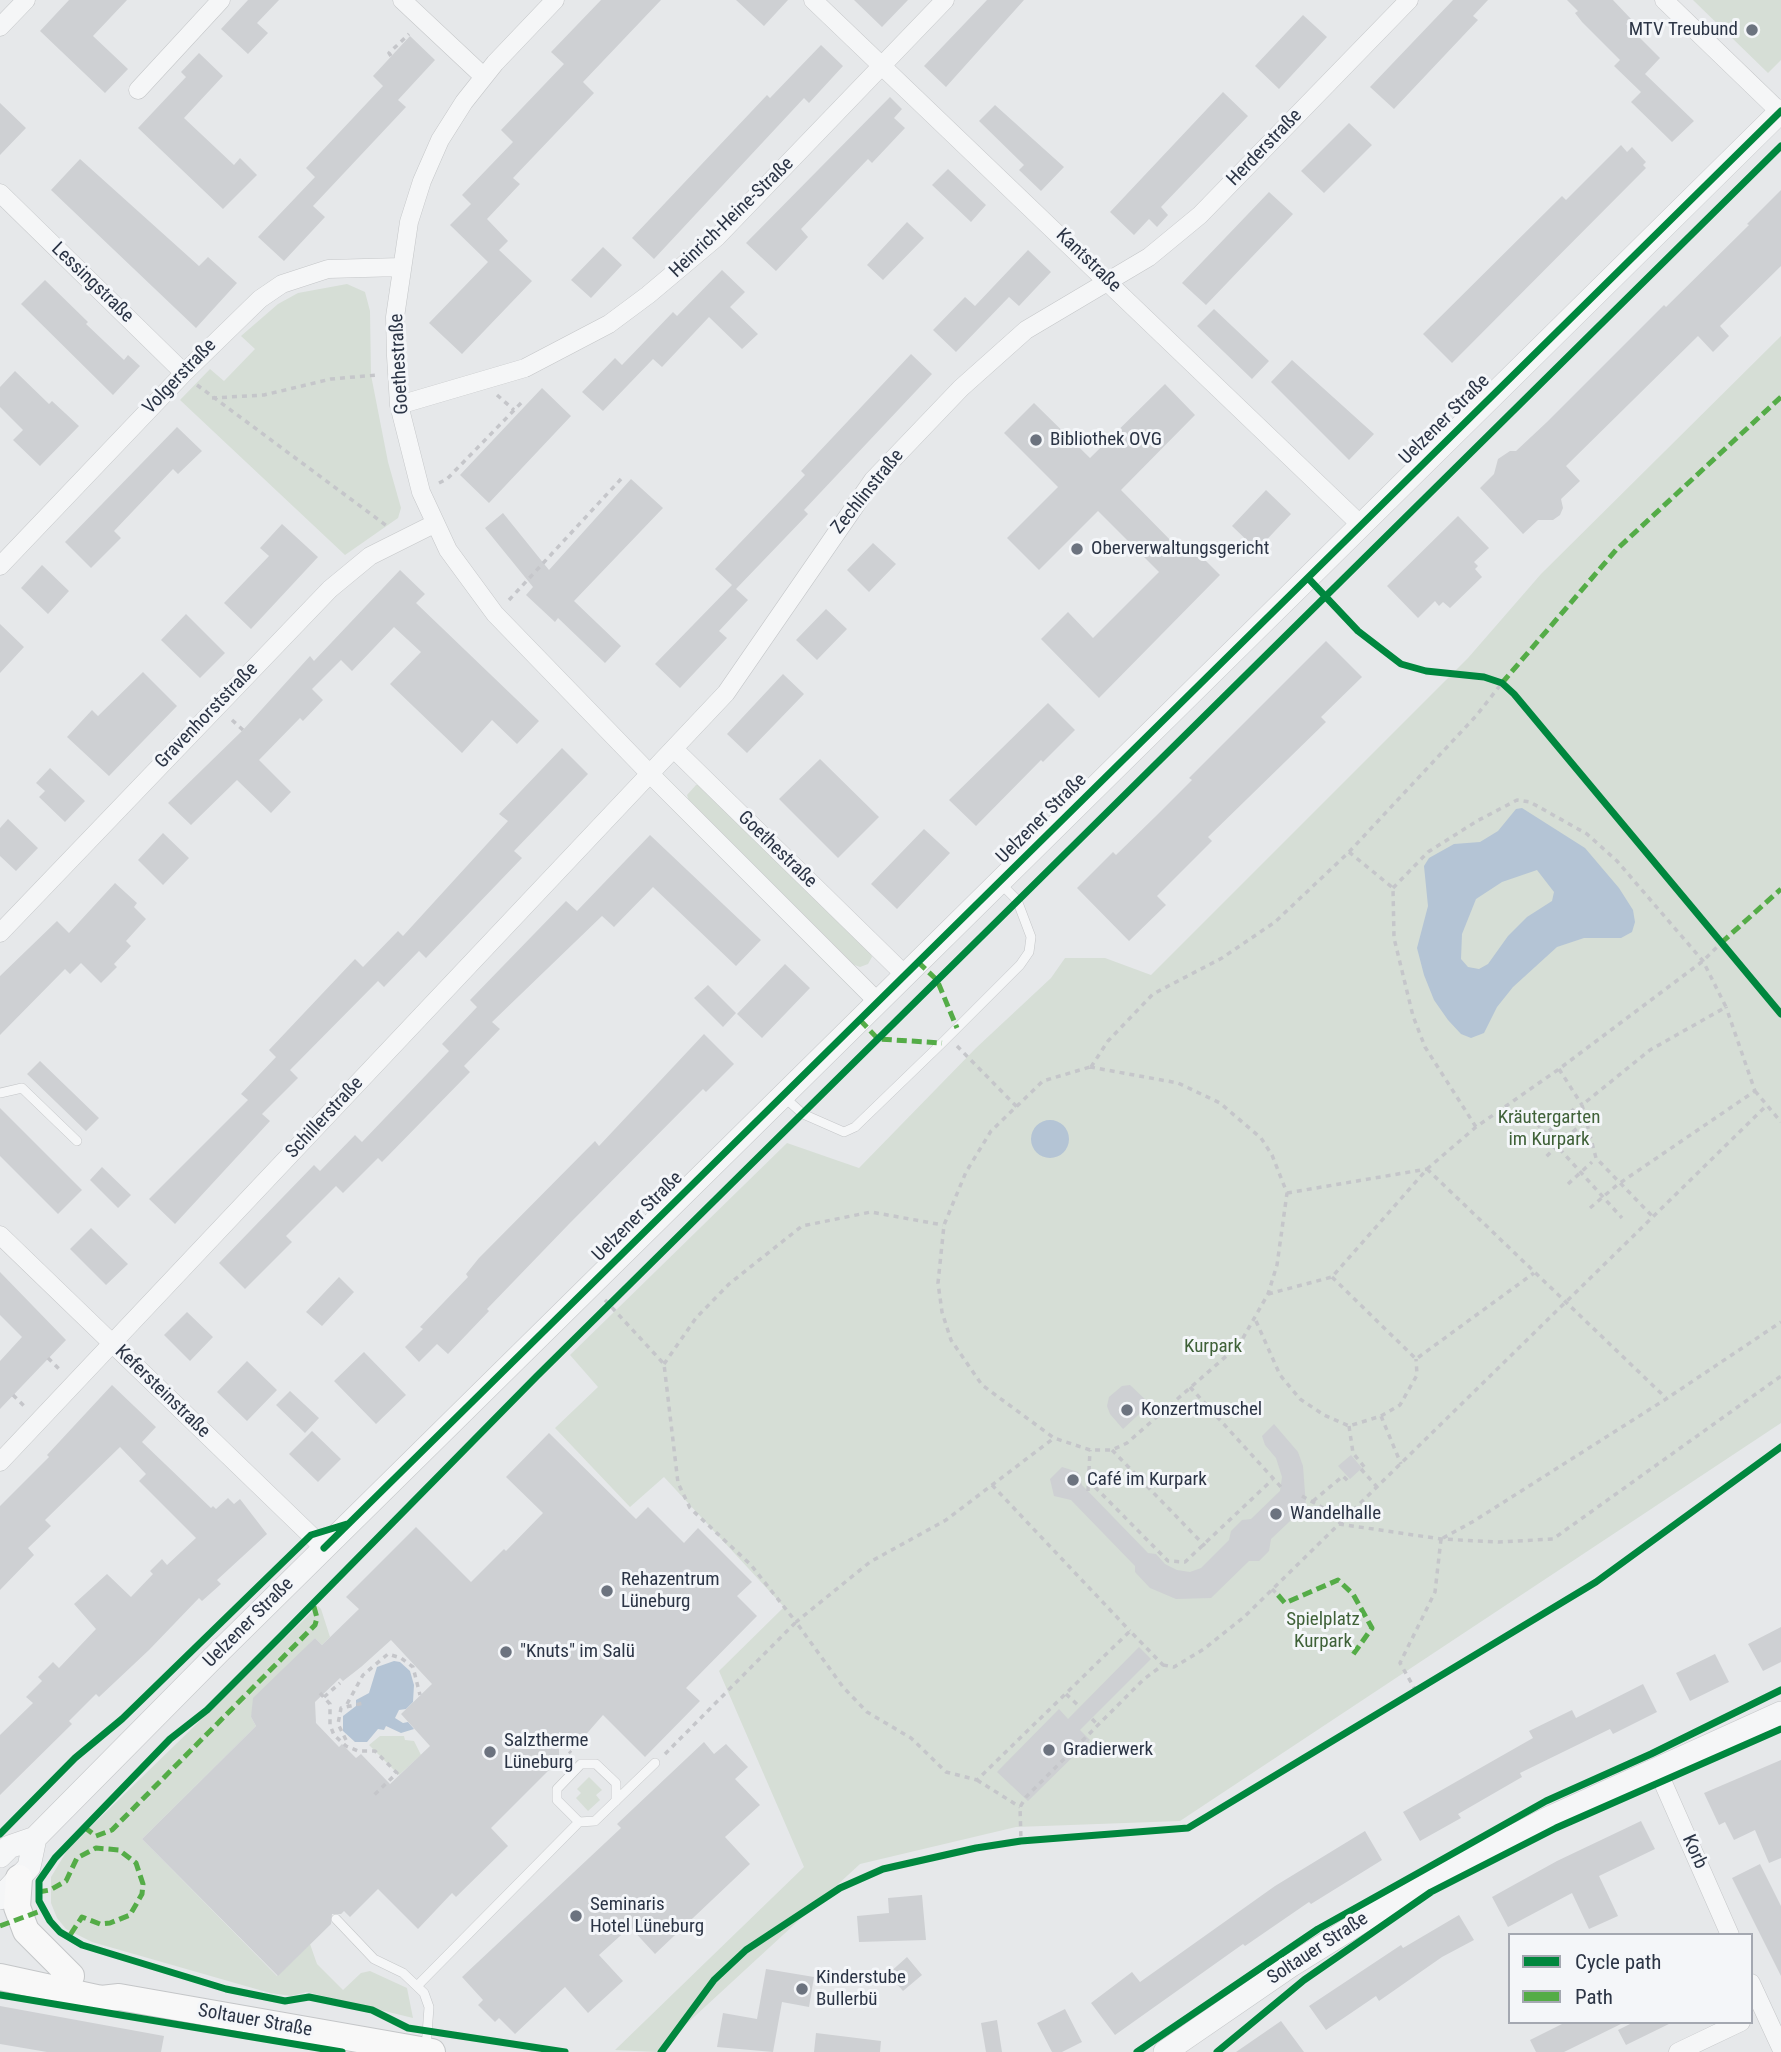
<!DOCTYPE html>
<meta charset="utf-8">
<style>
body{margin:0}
#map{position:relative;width:1781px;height:2052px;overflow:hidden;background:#e6e8ea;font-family:"Roboto Condensed",sans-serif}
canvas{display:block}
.legend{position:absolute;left:1508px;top:1933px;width:245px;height:91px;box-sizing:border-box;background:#f4f6f9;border:2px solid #a4a8b1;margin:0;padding:9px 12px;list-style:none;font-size:21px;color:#2b3445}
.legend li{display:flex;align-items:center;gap:14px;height:35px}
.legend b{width:35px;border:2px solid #a4a8b1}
</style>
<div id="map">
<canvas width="1781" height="2052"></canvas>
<ul class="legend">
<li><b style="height:9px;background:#00873e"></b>Cycle path</li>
<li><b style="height:9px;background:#54ac47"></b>Path</li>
</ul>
</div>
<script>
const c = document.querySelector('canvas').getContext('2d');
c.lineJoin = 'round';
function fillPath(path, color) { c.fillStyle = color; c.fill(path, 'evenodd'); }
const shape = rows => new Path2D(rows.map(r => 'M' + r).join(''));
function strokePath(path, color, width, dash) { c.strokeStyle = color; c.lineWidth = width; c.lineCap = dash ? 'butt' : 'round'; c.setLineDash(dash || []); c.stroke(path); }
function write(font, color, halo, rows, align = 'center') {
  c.font = font + ' "Roboto Condensed",sans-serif'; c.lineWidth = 6; c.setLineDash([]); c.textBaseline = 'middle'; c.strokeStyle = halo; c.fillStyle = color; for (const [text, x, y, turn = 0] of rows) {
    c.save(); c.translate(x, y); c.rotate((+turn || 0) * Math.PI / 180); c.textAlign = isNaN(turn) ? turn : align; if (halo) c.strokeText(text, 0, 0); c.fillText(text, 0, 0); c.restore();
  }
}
const green = shape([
 [1693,0,1781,0,1781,60,1768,73],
 [347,284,365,292,370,311,371,375,388,462,401,508,398,518,345,555,180,400,210,369,224,381,255,349,241,336,278,304,298,293],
 [1781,336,1781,1423,1180,1821,1016,1827,860,1864,656,2052,615,2050,804,1867,719,1671,784,1607,664,1477,630,1507,555,1428,598,1387,570,1355,787,1143,859,1168,976,1048,1051,978,1065,958,1105,958,1151,975,1468,658,1541,574],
 [703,784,869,948,872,957,868,964,860,967,852,964,690,805,687,795,696,785],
 [318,1606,321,1609,330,1637,322,1645,315,1638,255,1702,251,1717,256,1726,142,1839,277,1976,310,1944,317,1964,343,1990,361,1973,370,1971,407,1988,413,2018,307,1992,291,1996,270,1993,92,1942,66,1929,57,1918,51,1903,51,1877,68,1849],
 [380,1736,404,1736,405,1740,414,1741,421,1755,399,1775,369,1745],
 [589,1777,602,1790,596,1795,600,1800,588,1811,576,1798,581,1793,577,1789]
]);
const water = shape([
 [1522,808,1585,848,1619,888,1633,910,1635,922,1632,932,1621,938,1584,938,1557,947,1513,987,1497,1007,1484,1033,1471,1038,1461,1034,1448,1020,1434,1000,1424,975,1417,948,1428,906,1424,866,1429,858,1454,844,1480,842,1498,831,1516,809],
 [1537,870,1554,892,1552,901,1527,917,1508,936,1488,964,1479,969,1468,967,1461,959,1462,934,1476,899,1502,882],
 '1031 1139a19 19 0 1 1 38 0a19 19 0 1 1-38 0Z',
 [394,1661,400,1662,410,1671,414,1685,413,1702,406,1709,399,1710,395,1718,403,1723,408,1722,414,1729,401,1733,386,1726,384,1730,378,1729,367,1742,355,1742,343,1731,343,1716,356,1706,356,1700,369,1693,377,1667]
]);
const building = shape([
 [69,0,127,0,93,36,128,69,105,93,40,31],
 [248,0,279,0,257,23,268,33,248,54,221,29],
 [601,0,661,0,583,82,594,93,513,178,520,184,487,219,508,241,499,250,532,281,462,354,429,323,488,262,450,225,471,204,462,195,513,142,501,130,564,64,551,52],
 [736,0,788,0,764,26],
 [854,0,908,0,882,27],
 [987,0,1024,0,946,87,924,66],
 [1453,0,1488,0,1473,16,1478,20,1394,109,1370,87],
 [1567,0,1613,0,1631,19,1626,24,1660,58,1645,74,1694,121,1672,142,1631,102,1641,92,1614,66,1620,60,1582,22,1575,13,1578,11],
 [1303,15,1327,37,1279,89,1255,66],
 [410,36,435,60,398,100,406,107,313,206,325,217,284,261,258,237,315,177,306,168,383,86,373,76],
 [821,45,843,66,809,103,804,98,654,259,632,238,767,95,770,98],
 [199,53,223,76,184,118,234,165,240,158,257,175,223,209,138,128,186,77,181,72],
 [1223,92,1248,116,1161,207,1168,215,1157,227,1149,219,1134,235,1110,212],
 [890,97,902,109,894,118,905,128,872,163,868,159,801,229,808,237,776,271,746,243],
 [0,103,26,128,0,155],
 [995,105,1064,167,1041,191,1019,170,1024,165,979,121],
 [1349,123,1372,145,1324,193,1301,171],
 [1621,145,1627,152,1632,147,1646,162,1643,165,1646,168,1452,363,1423,334,1562,196,1566,200],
 [80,159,199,266,208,257,237,283,196,328,51,190],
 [948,169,986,205,971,222,932,185],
 [1781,190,1781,266,1720,326,1729,336,1713,352,1698,336,1566,466,1580,481,1561,499,1563,508,1560,515,1553,520,1538,520,1523,534,1480,488,1494,474,1498,459,1510,451,1516,451,1547,422,1664,305,1666,307,1749,225,1747,224],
 [1269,192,1293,214,1206,305,1182,283],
 [907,222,924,238,883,280,867,265],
 [603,247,622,265,591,298,571,280],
 [1028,250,1051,272,1019,306,1009,297,956,352,933,330,965,297,975,306],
 [722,270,745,292,730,307,758,334,742,349,709,317,662,367,653,359,603,411,582,392,615,358,622,365,673,312,677,316],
 [45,280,88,322,86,324,124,360,128,355,140,366,113,395,21,304],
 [1214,309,1269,361,1252,379,1197,326],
 [911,354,932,374,804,510,808,514,736,589,748,600,719,631,727,638,680,688,655,664,732,585,715,569,805,475,801,471],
 [1292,360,1374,434,1349,460,1271,382],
 [15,371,49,404,52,401,79,426,40,466,13,440,23,430,0,407,0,387],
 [1165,384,1195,415,1121,490,1182,552,1190,545,1220,575,1099,698,1041,639,1068,612,1093,638,1159,572,1098,511,1039,570,1007,538,1058,487,1004,433,1034,403,1090,458],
 [542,388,571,416,489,503,460,475],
 [177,427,202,451,178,474,173,469,114,531,121,538,91,568,65,542],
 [631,479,663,508,574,601,621,646,605,663,558,618,555,622,526,595,533,587,485,528,503,513,549,570],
 [1266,490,1291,514,1257,550,1232,526],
 [1458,516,1489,548,1474,562,1478,566,1475,569,1482,577,1450,608,1443,602,1439,606,1435,601,1418,618,1387,586],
 [282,524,318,557,251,629,224,603,269,556,260,548],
 [873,543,896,564,869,592,847,570],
 [42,565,69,591,48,614,21,588],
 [400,570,425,594,416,603,539,721,517,744,492,720,462,753,390,684,421,652,394,627,352,671,341,660,312,689,323,700,303,721,300,718,259,760,291,792,271,813,237,780,191,825,168,803,243,730,310,656,314,661],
 [826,609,847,629,817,660,796,640],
 [186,614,225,653,200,678,161,640],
 [0,624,24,647,0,673],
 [1326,641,1362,677,1321,717,1326,722,1208,837,1212,841,1157,896,1166,905,1129,941,1077,888,1113,852,1116,855,1156,816,1192,780,1189,778],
 [143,672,177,706,109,776,67,737,92,710,98,716],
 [783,674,804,694,747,753,727,734],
 [1048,703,1075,730,1043,762,1041,760,976,826,949,800],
 [562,748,588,774,514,851,522,858,426,958,419,951,384,987,378,981,290,1070,298,1078,262,1114,270,1121,175,1224,149,1199,248,1100,241,1094,276,1057,269,1050,355,959,363,967,398,931,403,936,508,821,499,814],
 [820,759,879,817,838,858,779,799],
 [50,768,85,801,65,822,39,797,45,791,36,783],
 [8,819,38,848,16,871,0,856,0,828],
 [924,829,950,853,897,909,871,884],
 [163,833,189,858,163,885,138,860],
 [650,835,761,940,736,966,653,887,614,927,602,916,492,1022,500,1029,464,1066,470,1072,382,1162,378,1158,343,1193,336,1186,286,1236,292,1242,245,1289,219,1263,314,1165,320,1171,355,1135,362,1142,449,1051,442,1044,477,1007,470,1000,566,901,577,911],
 [115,883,137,903,134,907,146,919,126,941,131,946,114,964,117,967,101,983,81,963,70,974,65,969,0,1035,0,976,57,921,69,933],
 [785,964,810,988,762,1038,737,1014],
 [708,985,736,1013,723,1027,694,998],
 [704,1034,734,1064,706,1092,703,1089,569,1224,487,1309,489,1311,448,1354,437,1344,419,1362,405,1347,423,1329,420,1327,468,1277,466,1274,479,1258,595,1141,599,1146],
 [40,1061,99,1118,86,1131,27,1074],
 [0,1108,82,1190,58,1214,0,1156],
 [102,1167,131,1195,118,1208,90,1180],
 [91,1228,128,1264,106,1285,70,1249],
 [0,1272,66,1340,0,1409,0,1361,22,1337,0,1315],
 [339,1277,354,1292,322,1326,306,1312],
 [187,1312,213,1337,190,1361,164,1335],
 [364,1352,406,1395,376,1424,334,1381],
 [247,1361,277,1390,247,1421,217,1392],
 [112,1385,156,1427,142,1442,211,1508,213,1506,216,1509,228,1498,234,1504,240,1499,267,1534,217,1580,221,1584,202,1601,199,1598,149,1650,99,1697,96,1694,69,1721,72,1724,0,1795,0,1735,33,1703,26,1697,42,1681,38,1677,53,1662,59,1668,96,1629,74,1604,107,1574,131,1597,153,1574,150,1571,162,1559,167,1565,196,1538,139,1481,146,1474,120,1447,45,1520,51,1526,28,1548,34,1555,0,1590,0,1506,49,1457,47,1455],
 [1130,1385,1150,1404,1123,1429,1110,1414,1107,1406,1109,1397,1122,1386],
 [290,1391,319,1418,305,1433,276,1405],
 [1274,1424,1298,1452,1303,1466,1306,1506,1271,1539,1269,1551,1259,1561,1249,1561,1211,1598,1176,1599,1150,1588,1135,1572,1135,1566,1071,1500,1054,1496,1050,1479,1062,1467,1078,1472,1082,1485,1148,1553,1156,1554,1165,1564,1177,1570,1190,1572,1201,1568,1229,1540,1231,1531,1242,1520,1251,1519,1280,1491,1282,1477,1276,1458,1265,1445,1262,1436],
 [312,1431,341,1459,318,1482,289,1454],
 [549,1433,636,1519,648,1507,684,1543,698,1528,752,1582,737,1596,757,1616,686,1688,700,1701,645,1757,603,1715,582,1739,559,1732,559,1760,491,1828,508,1846,456,1897,452,1893,418,1929,378,1889,350,1917,344,1911,341,1914,332,1914,331,1924,278,1976,142,1839,256,1726,251,1717,253,1698,315,1638,322,1645,359,1609,346,1597,416,1527,471,1582,504,1549,506,1551,543,1513,506,1477],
 [391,1640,432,1684,401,1714,430,1746,390,1784,361,1754,356,1758,342,1744,339,1747,316,1723,315,1702,340,1678,343,1681,361,1667],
 [1351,1455,1362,1468,1350,1479,1338,1466],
 [1781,1627,1781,1662,1763,1671,1748,1644],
 [1139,1647,1151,1659,1080,1730,1090,1740,1028,1801,997,1772,1059,1709,1068,1719],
 [1715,1654,1729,1682,1690,1701,1676,1673],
 [1643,1684,1657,1712,1613,1734,1610,1729,1520,1773,1522,1777,1458,1814,1461,1818,1420,1841,1403,1812,1533,1738,1529,1731,1572,1710,1576,1718],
 [704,1742,714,1754,726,1744,748,1767,735,1779,760,1805,725,1837,750,1864,655,1954,630,1927,599,1955,623,1981,588,2013,565,1987,515,2034,499,2018,495,2022,478,2005,483,2000,462,1977,621,1828,617,1824],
 [1781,1760,1781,1858,1769,1863,1755,1830,1734,1840,1725,1822,1719,1825,1704,1793],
 [1641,1821,1655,1849,1599,1876,1618,1916,1589,1929,1572,1893,1508,1927,1492,1897,1557,1861],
 [1365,1831,1382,1860,1311,1904,1309,1902,1245,1946,1243,1944,1115,2035,1091,2003,1132,1972,1140,1982,1275,1886],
 [1760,1864,1781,1906,1781,1976,1732,1878],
 [922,1895,926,1940,859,1942,857,1916,889,1913,888,1898],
 [1459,1915,1474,1940,1442,1957,1379,2001,1376,1996,1326,2030,1309,2006,1401,1945,1403,1948],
 [907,1957,922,1975,903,1991,888,1974],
 [766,1969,814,1977,809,2007,782,2002,773,2052,717,2047,723,2013,757,2019],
 [0,2006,164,2036,161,2052,47,2052,0,2044],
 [1065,2009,1082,2042,1062,2052,1052,2052,1037,2023],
 [997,2020,1002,2052,986,2052,981,2023],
 [1281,2021,1304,2052,1236,2052],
 [1566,2022,1625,2022,1564,2052,1536,2052,1530,2040],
 [1634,2022,1673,2022,1626,2045,1618,2030],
 [816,2033,881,2041,880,2052,814,2052]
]);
const path = shape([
 [391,56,389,53,409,34],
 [197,385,387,526],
 [497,395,514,410],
 [212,398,264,395,331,379,377,375],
 [439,483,447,479,524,400],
 [509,600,621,479],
 [232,720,243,730],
 [1349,852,1393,888,1394,938,1413,1016,1425,1047,1476,1127],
 [1393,888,1428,852,1477,821,1517,800,1530,802,1587,834,1617,861,1703,961,1726,1007,1650,1050,1582,1105,1596,1158,1654,1218],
 [957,1046,1017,1107],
 [1090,1067,1178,1083,1220,1103,1261,1138,1272,1155,1287,1193,1277,1265,1268,1294,1239,1345,1127,1443,1112,1450,1090,1450,1054,1438,982,1385,951,1340,942,1312,938,1283,944,1225,966,1172,991,1131,1043,1081,1090,1067],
 [1091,1067,1108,1041,1153,994,1222,958,1275,922,1349,852,1476,716,1502,683],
 [1559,1069,1582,1105],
 [1755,1091,1781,1122],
 [1530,1116,1557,1146,1544,1159],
 [1584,1122,1557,1146,1622,1218],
 [1534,1144,1574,1109],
 [1427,1169,1666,1398],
 [1568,1184,1592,1162],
 [1287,1193,1427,1169],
 [1590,1208,1617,1185,1755,1091,1726,1007],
 [1332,1277,1416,1359,1534,1273],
 [1268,1294,1332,1277,1427,1169,1476,1127,1559,1069,1703,961,1721,943],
 [605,1300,664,1364,678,1483,690,1508,751,1565,796,1622,870,1562,946,1520,1054,1438],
 [1256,1321,1280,1375,1300,1399,1324,1415,1349,1426,1381,1416,1400,1405,1417,1375,1416,1359],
 [48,1358,62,1372],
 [664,1364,696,1318,729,1284,802,1226,871,1212,943,1225],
 [1190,1387,1281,1487],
 [13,1395,26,1408],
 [1381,1416,1401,1464],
 [1349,1426,1353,1453,1366,1469,1363,1471],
 [1112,1450,1205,1546],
 [1361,1469,1377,1487],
 [1088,1480,1168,1561,1185,1562,1272,1480],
 [992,1485,1130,1631],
 [1088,1491,1090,1450],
 [1302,1496,1343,1519],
 [1313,1501,1343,1476,1348,1481],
 [1339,1524,1441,1539,1499,1542,1553,1539,1781,1376],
 [1443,1538,1474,1521,1666,1399,1781,1322],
 [1272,1589,1278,1595],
 [1163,1665,1174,1667,1204,1649,1244,1617,1767,1105],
 [1416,1691,1400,1663,1435,1592,1441,1539],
 [320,1693,330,1704,330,1725,334,1735,346,1746,358,1751,375,1751,397,1773,374,1795],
 [1066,1694,1080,1707],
 [324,1697,340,1683],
 [347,1704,363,1675,388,1654,401,1658,413,1667,420,1695],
 [1092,1719,1099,1726],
 [555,1737,571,1753],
 [346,1740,338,1724,341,1708,364,1703],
 [665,1754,796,1622,843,1687,867,1712,911,1738,946,1772,977,1780,1130,1631,1163,1665,1144,1679,1026,1797,1020,1807,1021,1841],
 [977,1780,1020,1807],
 [1137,2052,1145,2046]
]);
const service = shape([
 [0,1093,22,1088,77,1141],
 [784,1097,803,1114,844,1132,855,1127,942,1043,1020,965,1029,952,1031,937,1017,900,1001,884],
 [579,1822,557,1800,557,1789,581,1764,596,1764,616,1783,616,1801],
 [336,1919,374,1959,403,1973,424,1993,429,2007,426,2048],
 [418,1985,579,1822,595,1821,655,1763]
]);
const minor = shape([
 [402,0,483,76],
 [555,0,495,63,464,102,440,140,422,181,409,222,395,317,396,356,399,405,421,492,448,550,495,614,650,774,878,1002],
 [813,0,1361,525],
 [1664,0,1780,112],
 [0,27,26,0],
 [138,90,221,0],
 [0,193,184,373],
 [399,405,525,368,609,324,648,295,717,237,945,0],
 [0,566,184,373,260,299,282,284,328,269,401,267],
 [674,749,905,975],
 [0,933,330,589,370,556,434,524],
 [0,1235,324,1548],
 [0,1462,726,693,873,480,961,388,1026,330,1149,257,1200,215,1409,0],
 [1657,1769,1730,1935],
 [1751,1983,1781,2048],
 [1678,2052,1741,2022]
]);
const tertiary = shape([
 [0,1856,9,1847,35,1838,221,1650,1781,111],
 [0,1898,29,1867,35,1838],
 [1165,2052,1290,1966,1427,1881,1549,1818,1781,1713]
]);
const secondary = shape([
 [19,1878,17,1907,26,1931,71,1976],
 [0,1977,101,1999,119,1997,432,2052]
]);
const quiet = shape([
 [1502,683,1616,550,1781,397],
 [1721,943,1781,889],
 [918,962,937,980,957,1028],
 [860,1020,878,1039,942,1043],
 [1278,1595,1285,1603,1338,1580,1353,1594,1372,1628,1352,1656],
 [84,1827,96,1836,112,1830,315,1625,317,1618,313,1603],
 [38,1892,50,1890,66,1881,77,1858,96,1848,119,1850,136,1863,143,1884,142,1894,130,1915,110,1923,100,1924,82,1917,68,1938],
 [0,1926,43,1910]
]);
const cycleway = shape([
 [1308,578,1358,631,1401,664,1426,671,1484,677,1502,683,1514,694,1781,1014],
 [324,1548,1781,111],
 [0,1834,75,1758,122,1719,311,1535,347,1524],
 [0,1995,342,2052],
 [565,2052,408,2028,372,2010,309,1997,285,2001,226,1989,82,1945,60,1932,50,1921,39,1901,39,1881,55,1858,170,1739,207,1710,282,1635,537,1376,1781,146],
 [661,2052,714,1980,746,1950,840,1888,883,1869,976,1848,1021,1841,1188,1828,1596,1582,1781,1447],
 [1137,2052,1318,1929,1420,1872,1546,1801,1651,1754,1781,1690],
 [1217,2052,1304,1980,1431,1892,1556,1828,1781,1729]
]);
const markers = [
 [1752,30,7,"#6c737f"],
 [1036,440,7,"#6c737f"],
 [1077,549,7,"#6c737f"],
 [1127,1410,7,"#6c737f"],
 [1073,1480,7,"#6c737f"],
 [1276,1514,7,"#6c737f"],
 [607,1591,7,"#6c737f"],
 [506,1652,7,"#6c737f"],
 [1049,1750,7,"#6c737f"],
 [490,1752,7,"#6c737f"],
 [576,1916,7,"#6c737f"],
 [802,1989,7,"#6c737f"]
];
const poiNames = [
 ["MTV Treubund",1738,30,"right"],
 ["Bibliothek OVG",1050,440],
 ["Oberverwaltungsgericht",1091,549],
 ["Konzertmuschel",1141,1410],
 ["Café im Kurpark",1087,1480],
 ["Wandelhalle",1290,1514],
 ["Rehazentrum",621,1580],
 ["Lüneburg",621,1602],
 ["\"Knuts\" im Salü",520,1652],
 ["Salztherme",504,1741],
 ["Lüneburg",504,1763],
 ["Gradierwerk",1063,1750],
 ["Seminaris",590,1905],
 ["Hotel Lüneburg",590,1927],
 ["Kinderstube",816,1978],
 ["Bullerbü",816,2000]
];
const streetNames = [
 ["Herderstraße",1265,148,-46],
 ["Heinrich-Heine-Straße",732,218,-44],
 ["Kantstraße",1088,261,44],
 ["Lessingstraße",92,283,44],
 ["Goethestraße",400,364,-93],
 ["Volgerstraße",180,377,-46],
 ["Uelzener Straße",1445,420,-45],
 ["Zechlinstraße",868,492,-51],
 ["Gravenhorststraße",207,716,-46],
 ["Uelzener Straße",1042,819,-45],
 ["Goethestraße",777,850,44],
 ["Schillerstraße",325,1118,-47],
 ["Uelzener Straße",638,1217,-45],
 ["Kefersteinstraße",162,1392,44],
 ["Uelzener Straße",249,1623,-45],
 ["Korb",1694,1852,66],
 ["Soltauer Straße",1318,1949,-33],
 ["Soltauer Straße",255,2021,10]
];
const parkNames = [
 ["Kräutergarten",1549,1118],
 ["im Kurpark",1549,1140],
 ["Kurpark",1213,1347],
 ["Spielplatz",1323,1620],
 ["Kurpark",1323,1642]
];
fillPath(green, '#d6ded6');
fillPath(water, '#b4c4d5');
fillPath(building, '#ced0d3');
strokePath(service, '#c4c6c8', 10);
strokePath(minor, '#c4c6c8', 19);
strokePath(tertiary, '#c4c6c8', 24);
strokePath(secondary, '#c4c6c8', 28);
strokePath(path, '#c5c6ca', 3.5, [5, 5]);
strokePath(service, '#f5f6f7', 9);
strokePath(minor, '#f5f6f7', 18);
strokePath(tertiary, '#f5f6f7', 23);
strokePath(secondary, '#f8f8f8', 26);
strokePath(quiet, '#54ac47', 5, [10, 5]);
strokePath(cycleway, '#00873e', 7);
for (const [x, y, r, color] of markers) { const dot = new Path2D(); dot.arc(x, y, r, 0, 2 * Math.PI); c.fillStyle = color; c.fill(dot); strokePath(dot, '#f4f6f9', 2.5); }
write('19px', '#2b3445', '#f4f6f9', poiNames, 'left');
write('19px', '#2b3445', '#f4f6f9', streetNames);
write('19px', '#3f6138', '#f4f6f9', parkNames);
</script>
